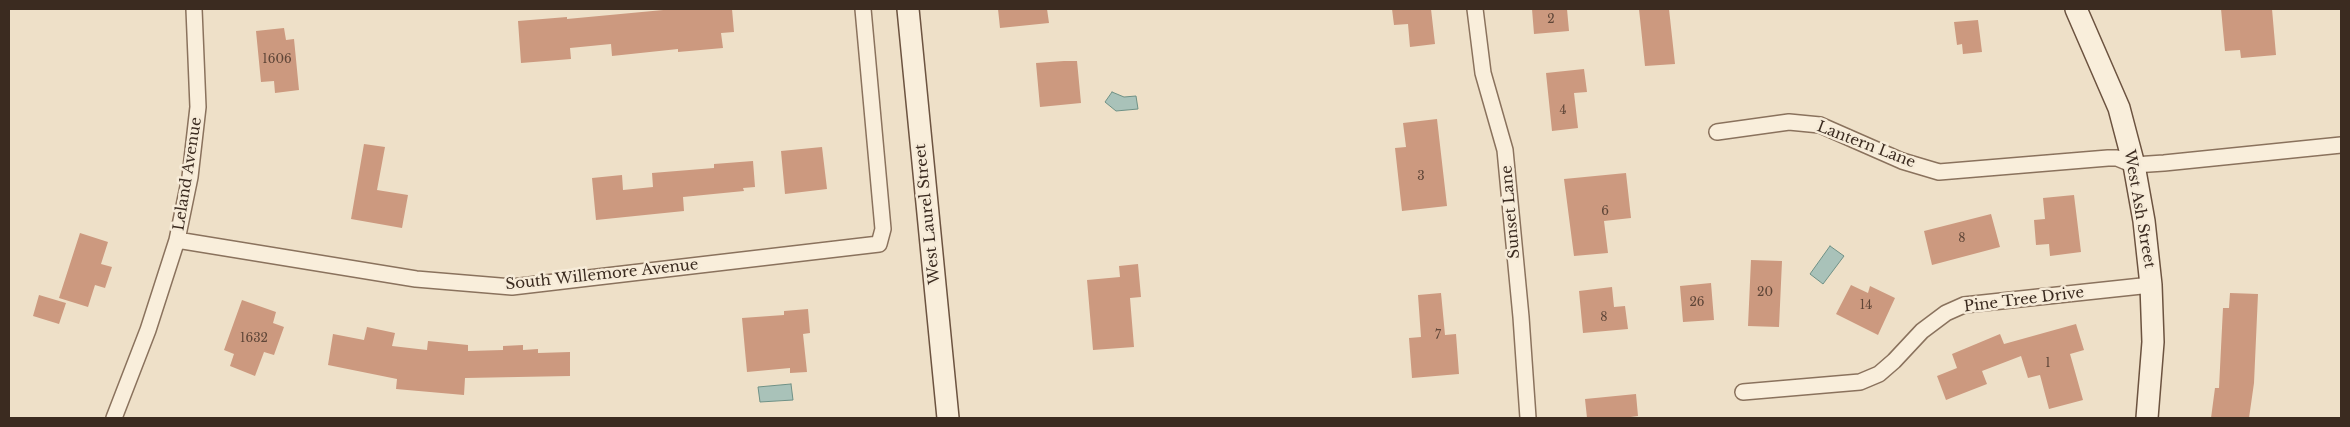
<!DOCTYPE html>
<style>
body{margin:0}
#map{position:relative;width:2350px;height:427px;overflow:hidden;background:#eee0c8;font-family:"Libre Baskerville",serif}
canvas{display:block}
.frame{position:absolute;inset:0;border:10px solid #3b2b20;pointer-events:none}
</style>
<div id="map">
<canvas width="2350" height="427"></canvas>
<div class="frame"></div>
</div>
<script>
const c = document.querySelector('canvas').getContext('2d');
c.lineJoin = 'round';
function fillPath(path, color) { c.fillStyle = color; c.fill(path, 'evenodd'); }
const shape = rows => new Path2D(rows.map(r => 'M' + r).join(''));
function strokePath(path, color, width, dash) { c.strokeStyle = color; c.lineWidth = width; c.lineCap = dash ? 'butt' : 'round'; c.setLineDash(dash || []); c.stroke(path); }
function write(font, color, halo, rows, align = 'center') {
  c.font = font + ' "Libre Baskerville",serif'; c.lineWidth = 5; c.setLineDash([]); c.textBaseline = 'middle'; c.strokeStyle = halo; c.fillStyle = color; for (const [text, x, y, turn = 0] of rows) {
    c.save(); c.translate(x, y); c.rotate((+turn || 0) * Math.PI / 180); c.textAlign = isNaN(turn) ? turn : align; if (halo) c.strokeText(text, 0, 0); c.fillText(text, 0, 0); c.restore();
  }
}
const water = shape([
 [1112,92,1124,97,1136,96,1138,109,1116,111,1105,102,1112,92],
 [1830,246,1844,256,1823,284,1810,274,1830,246],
 [791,384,793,400,760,402,758,387,791,384]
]);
const building = shape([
 [674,9,732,9,734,32,721,33,723,48,678,52,678,49,612,56,611,44,570,48,571,59,521,63,518,21,567,17,567,19],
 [998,9,1047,9,1049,23,1000,28],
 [1392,9,1431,9,1435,44,1410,47,1408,24,1394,25],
 [1532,9,1567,9,1569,31,1534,34],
 [1639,9,1669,9,1675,64,1645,66],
 [2221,9,2272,9,2276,55,2241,58,2240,50,2225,51],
 [1978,20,1982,52,1963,54,1962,44,1957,45,1954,22],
 [284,28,286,40,294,39,299,90,275,93,274,81,261,82,256,31],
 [1064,61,1077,61,1081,103,1040,107,1036,63],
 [1584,69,1587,92,1574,93,1578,128,1552,131,1546,73],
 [1437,119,1447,206,1402,211,1395,148,1406,147,1403,123],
 [364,144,385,147,377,190,408,195,402,228,351,219],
 [822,147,827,189,785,194,781,151],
 [753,161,755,187,743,188,744,191,683,197,684,211,596,220,592,178,622,175,623,190,653,187,652,173,714,168,714,164],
 [1626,173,1631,218,1604,221,1608,253,1574,256,1564,179],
 [2074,195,2081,252,2050,256,2049,244,2036,245,2034,220,2045,219,2043,198],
 [1991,214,2000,247,1932,265,1924,231],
 [80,233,108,242,101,264,112,267,105,288,95,285,88,307,59,298],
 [1751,260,1782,261,1779,327,1748,326],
 [1138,264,1141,297,1130,298,1134,347,1093,350,1087,280,1120,277,1119,266],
 [1711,283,1714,320,1683,322,1680,286],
 [1851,285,1868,293,1870,286,1895,298,1878,335,1836,314],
 [1612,287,1614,307,1625,306,1628,329,1583,333,1579,291],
 [1441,293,1445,335,1456,334,1459,374,1412,378,1409,338,1421,337,1418,295],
 [2230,293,2258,294,2254,383,2249,418,2211,418,2215,388,2219,388,2223,308,2229,308],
 [39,295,66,303,59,324,33,316],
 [242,300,276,312,273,323,284,327,274,355,264,352,255,376,230,366,234,354,224,350],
 [808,309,810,333,803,334,807,372,790,373,790,368,747,372,742,318,784,315,784,311],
 [2076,324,2084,350,2070,354,2083,400,2049,409,2040,375,2028,378,2021,356,1982,371,1987,384,1946,400,1937,376,1957,368,1952,354,2000,334,2004,344],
 [367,327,395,333,392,346,427,350,428,341,468,345,468,351,503,350,503,346,523,345,523,350,538,349,538,353,570,352,570,376,465,378,464,395,396,389,397,379,328,365,333,334,364,340],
 [1636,394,1638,416,1623,418,1587,418,1585,399]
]);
const street = shape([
 [1475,9,1483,73,1505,150,1521,317,1528,418],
 [1717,132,1789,122,1820,125,1902,161,1939,172,2108,158,2117,158,2134,165,2164,163,2341,145],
 [177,240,416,279,512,287,879,244,883,229,863,9],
 [1743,392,1860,382,1879,374,1894,361,1922,331,1946,313,1964,305,2151,285],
 [114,418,148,330,177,240,190,177,198,107,194,9]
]);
const secondary = shape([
 [908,9,948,418],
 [2076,9,2119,108,2134,165,2144,221,2151,285,2153,342,2147,418]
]);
const numberNames = [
 ["2",1551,20],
 ["1606",277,60],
 ["4",1563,111],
 ["3",1421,177],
 ["6",1605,212],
 ["8",1962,239],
 ["20",1765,293],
 ["26",1697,303],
 ["14",1866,306],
 ["8",1604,318],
 ["7",1438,336],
 ["1632",254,339],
 ["1",2048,364]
];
const streetNames = [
 ["Lantern Lane",1866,145,21],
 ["Leland Avenue",188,174,-81],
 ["West Ash Street",2139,209,80],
 ["Sunset Lane",1511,212,-95],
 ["West Laurel Street",928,214,-96],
 ["South Willemore Avenue",602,275,-6],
 ["Pine Tree Drive",2024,300,-7]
];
fillPath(water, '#a9c2b9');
strokePath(water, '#6f9186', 1);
fillPath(building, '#cc997f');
strokePath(street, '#8a725d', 18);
strokePath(secondary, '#6c5340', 24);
strokePath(street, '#f9eedb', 15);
strokePath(secondary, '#f9eedb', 21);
write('12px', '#5f4638', null, numberNames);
write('15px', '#3b2b20', '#f6ebd8', streetNames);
</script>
